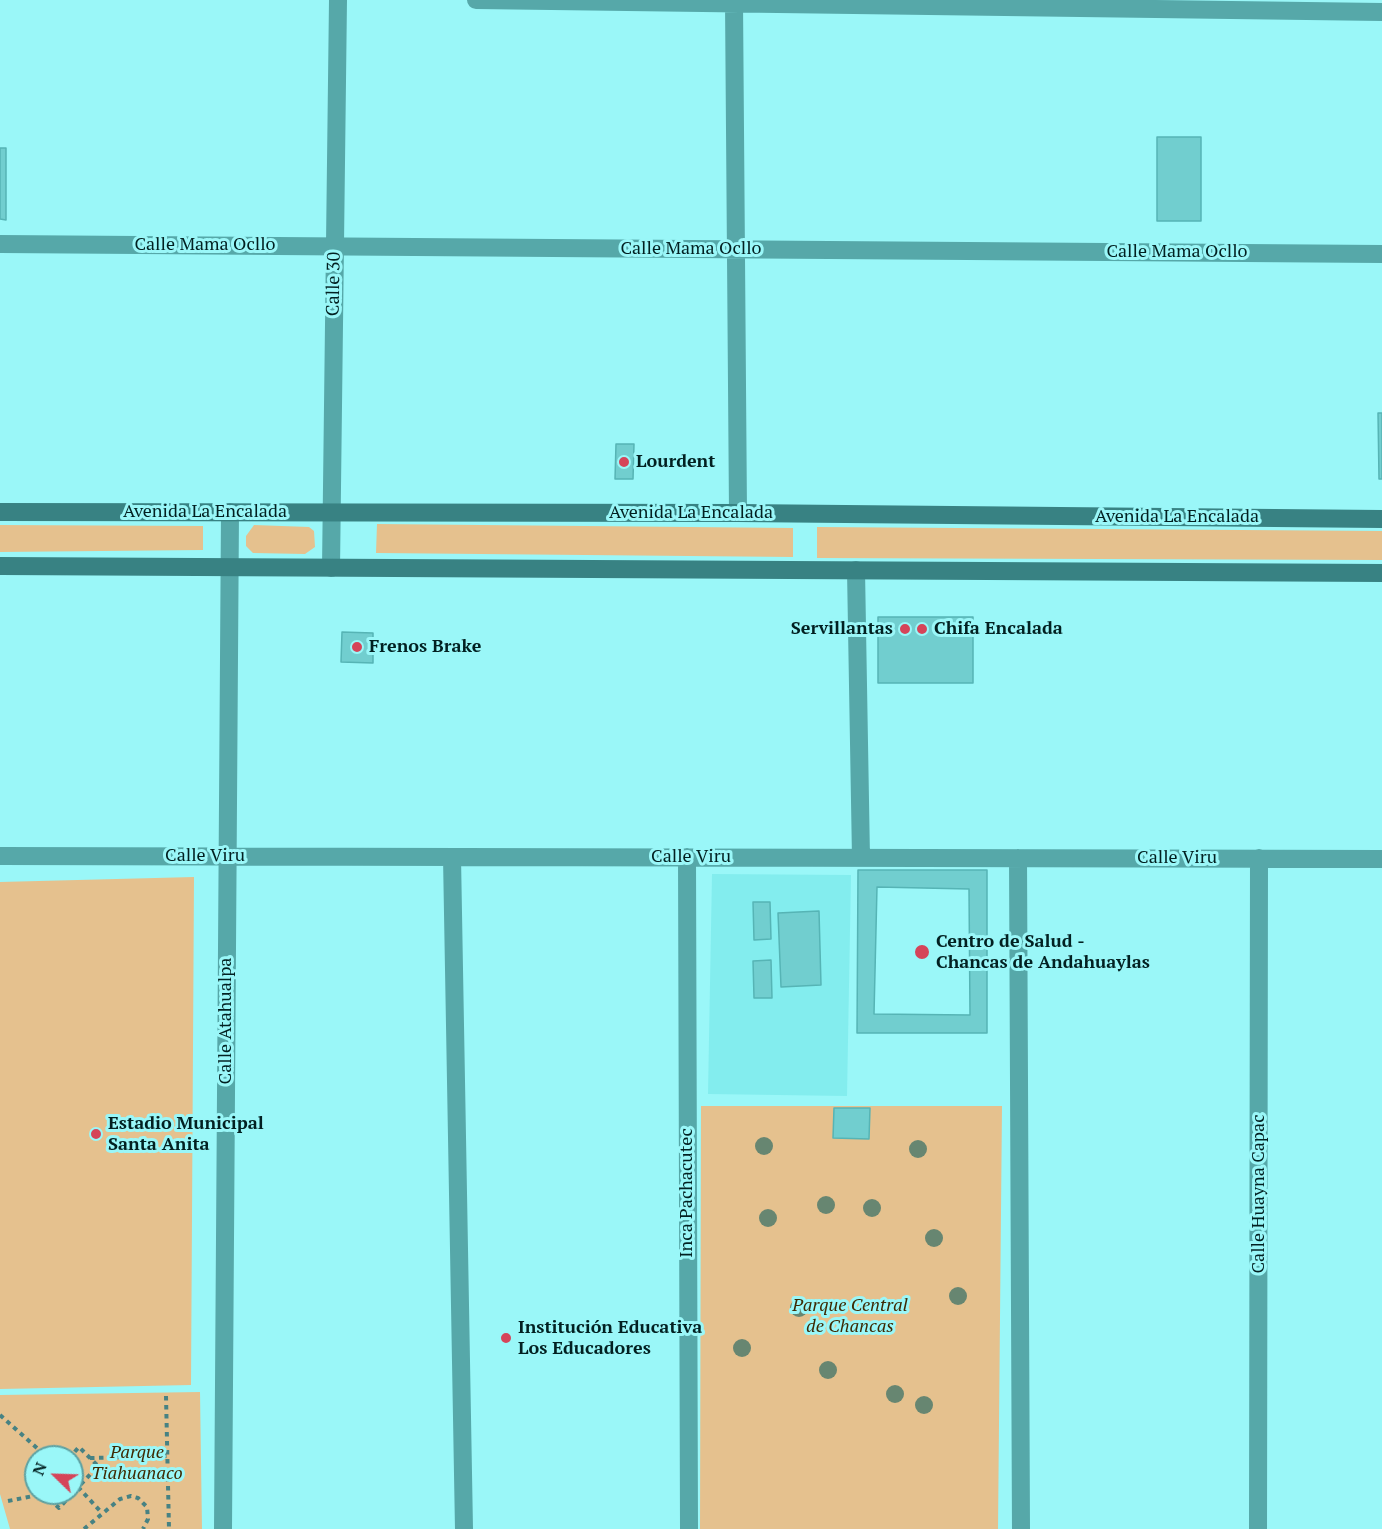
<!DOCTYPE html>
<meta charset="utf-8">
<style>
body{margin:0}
#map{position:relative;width:1382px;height:1529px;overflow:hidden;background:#9af7f8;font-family:"PT Serif",serif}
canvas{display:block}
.north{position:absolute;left:24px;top:1445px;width:60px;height:60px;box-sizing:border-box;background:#9af7f8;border:2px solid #5da1a2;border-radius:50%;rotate:293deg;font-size:16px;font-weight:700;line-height:24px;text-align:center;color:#022021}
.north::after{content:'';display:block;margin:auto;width:21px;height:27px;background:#d54459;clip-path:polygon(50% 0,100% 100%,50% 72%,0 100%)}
</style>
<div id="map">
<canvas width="1382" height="1529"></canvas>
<div class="north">N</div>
</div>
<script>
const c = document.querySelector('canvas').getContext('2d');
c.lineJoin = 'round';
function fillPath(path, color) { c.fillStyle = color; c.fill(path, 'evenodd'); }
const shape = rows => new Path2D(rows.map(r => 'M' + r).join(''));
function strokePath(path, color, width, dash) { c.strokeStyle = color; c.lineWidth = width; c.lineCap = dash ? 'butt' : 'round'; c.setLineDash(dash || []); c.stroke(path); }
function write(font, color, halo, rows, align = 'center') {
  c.font = font + ' "PT Serif",serif'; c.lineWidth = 6; c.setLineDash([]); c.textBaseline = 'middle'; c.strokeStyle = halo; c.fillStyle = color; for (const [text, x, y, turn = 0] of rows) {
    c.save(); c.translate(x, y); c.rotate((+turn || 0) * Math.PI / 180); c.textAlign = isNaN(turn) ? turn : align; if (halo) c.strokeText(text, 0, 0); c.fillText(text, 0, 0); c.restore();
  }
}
const built = shape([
 [712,874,851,875,847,1096,708,1094]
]);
const green = shape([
 [377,524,793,528,793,557,376,553],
 [0,525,203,526,203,550,0,552],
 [254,525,309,527,314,531,315,547,305,554,253,553,246,546,246,536],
 [817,527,1382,531,1382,560,817,558],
 [194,877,191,1385,0,1389,0,882],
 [701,1106,1002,1106,998,1529,700,1529],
 [200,1392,202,1529,10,1529,0,1494,0,1395],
 [36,1457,72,1457,72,1493,36,1493]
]);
const building = shape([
 [1157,137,1201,137,1201,221,1157,221,1157,137],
 [0,148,6,148,6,220,0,219,0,148],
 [1378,413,1382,413,1382,479,1379,479,1378,413],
 [616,444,634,444,633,479,615,479,616,444],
 [878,617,973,617,973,683,878,683,878,617],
 [342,632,373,633,373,663,341,662,342,632],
 [858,870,987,870,987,1033,857,1033,858,870],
 [877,887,969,889,970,1015,874,1014,877,887],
 [753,902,770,902,771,939,754,940,753,902],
 [819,911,821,985,781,987,778,913,819,911],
 [771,960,772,998,754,998,753,961,771,960],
 [834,1108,870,1108,869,1139,833,1138,834,1108]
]);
const path = shape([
 [166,1396,169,1529],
 [0,1415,47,1457],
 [90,1458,168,1456],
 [78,1487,102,1513],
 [43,1493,59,1508,98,1466,79,1447,70,1457],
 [8,1501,43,1494],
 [84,1529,120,1499,131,1496,138,1498,147,1507,148,1519,143,1529]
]);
const street = shape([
 [476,0,1382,12],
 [734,2,738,513],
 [0,244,1382,254],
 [331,568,338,0],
 [856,570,861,858],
 [0,856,1382,859],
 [452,857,464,1529],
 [687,857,689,1529],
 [1018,858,1021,1529],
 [223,1529,230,512],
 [1258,1529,1259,858]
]);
const secondary = shape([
 [0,512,738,513,1382,519],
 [0,566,1382,573]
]);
const trees = [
 [764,1146],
 [918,1149],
 [826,1205],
 [872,1208],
 [768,1218],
 [934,1238],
 [958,1296],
 [799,1308],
 [742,1348],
 [828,1370],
 [895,1394],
 [924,1405]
];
const markers = [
 [624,462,6,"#d54459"],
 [905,629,6,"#d54459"],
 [922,629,6,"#d54459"],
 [357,647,6,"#d54459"],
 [922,952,8,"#d54459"],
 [96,1134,6,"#d54459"],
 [506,1338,6,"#d54459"]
];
const streetNames = [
 ["Calle Mama Ocllo",205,245],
 ["Calle Mama Ocllo",691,249],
 ["Calle Mama Ocllo",1177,252],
 ["Calle 30",334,284,-89],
 ["Avenida La Encalada",205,512],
 ["Avenida La Encalada",691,513],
 ["Avenida La Encalada",1177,517],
 ["Calle Viru",205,856],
 ["Calle Viru",691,857],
 ["Calle Viru",1177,858],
 ["Calle Atahualpa",226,1021,-90],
 ["Inca Pachacutec",687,1193,-90],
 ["Calle Huayna Capac",1259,1194,-90]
];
const poiNames = [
 ["Lourdent",636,462],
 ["Servillantas",893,629,"right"],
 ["Chifa Encalada",934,629],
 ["Frenos Brake",369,647],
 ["Centro de Salud -",936,942],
 ["Chancas de Andahuaylas",936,963],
 ["Estadio Municipal",108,1124],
 ["Santa Anita",108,1145],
 ["Institución Educativa",518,1328],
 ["Los Educadores",518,1349]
];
const parkNames = [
 ["Parque Central",850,1306],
 ["de Chancas",850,1327],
 ["Parque",137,1453],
 ["Tiahuanaco",137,1474]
];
fillPath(built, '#83edee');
fillPath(green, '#e5c18e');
fillPath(building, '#71cecf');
strokePath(building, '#56b4b5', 1.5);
strokePath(path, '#478283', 4, [4.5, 4.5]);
strokePath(street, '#56a8a9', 18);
strokePath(secondary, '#388283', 18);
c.fillStyle = '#678671';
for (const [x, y] of trees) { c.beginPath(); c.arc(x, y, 9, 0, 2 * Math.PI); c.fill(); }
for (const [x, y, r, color] of markers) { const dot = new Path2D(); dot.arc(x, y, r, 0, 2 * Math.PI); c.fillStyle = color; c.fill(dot); strokePath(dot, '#9af7f8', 2); }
write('18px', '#022021', '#9af7f8', streetNames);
write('bold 18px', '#022021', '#9af7f8', poiNames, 'left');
write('italic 18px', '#3e2903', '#9af7f8', parkNames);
</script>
